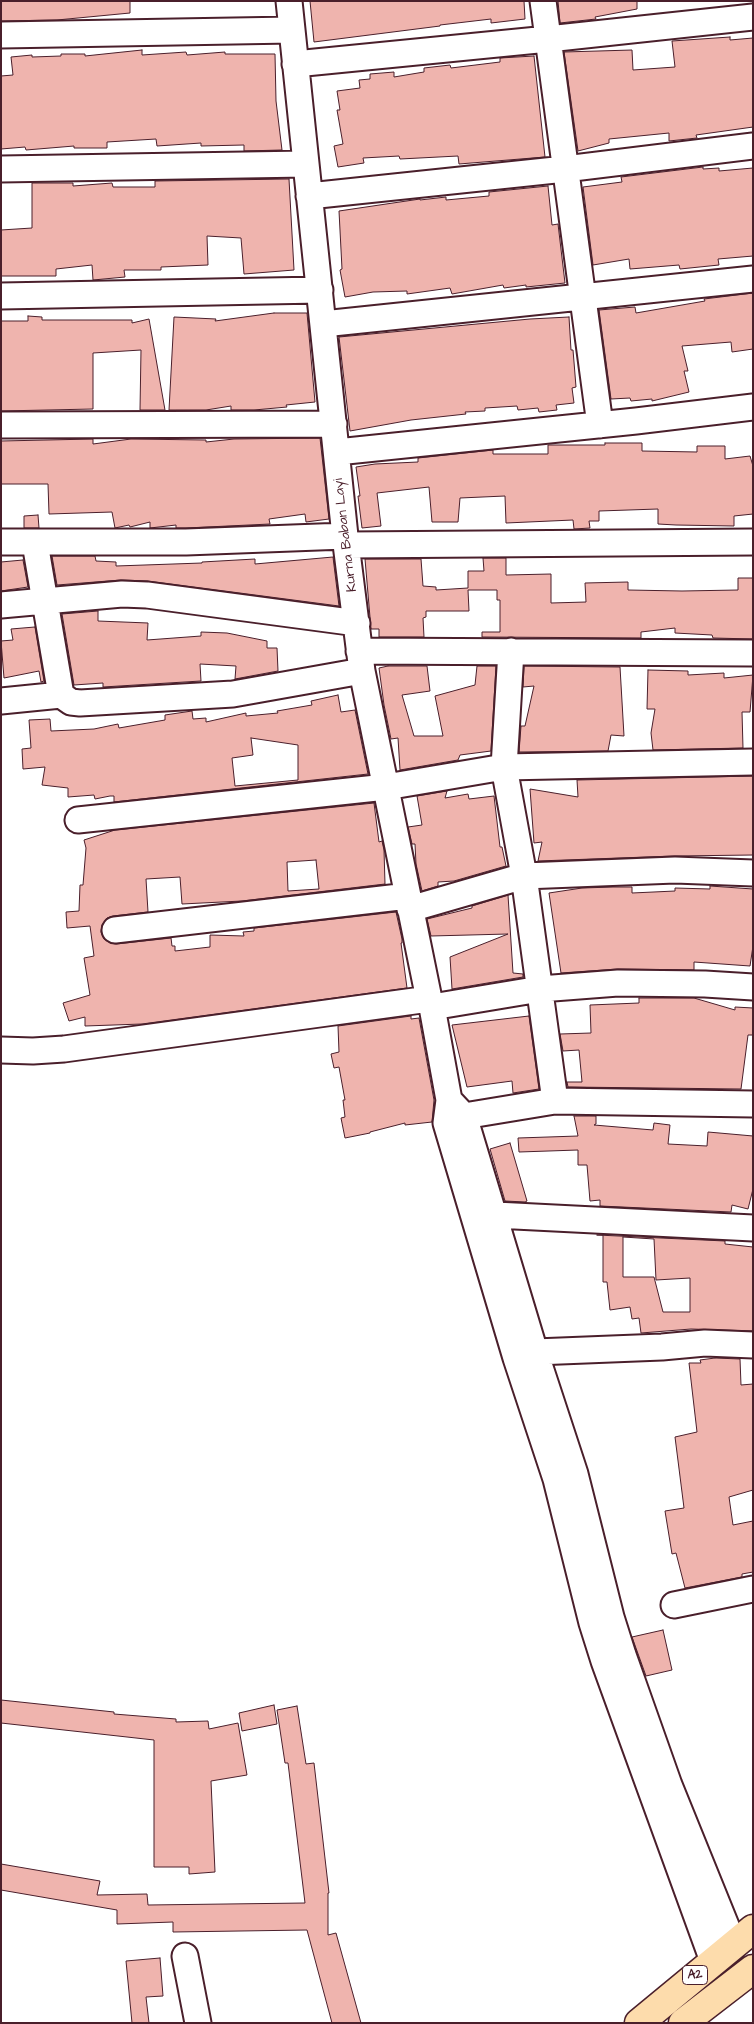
<!DOCTYPE html>
<style>
body{margin:0}
#map{position:relative;width:754px;height:2024px;overflow:hidden;background:#fff;font-family:"Architects Daughter",sans-serif}
canvas{display:block}
.frame{position:absolute;inset:0;border:2px solid #4a1f2b;pointer-events:none}
</style>
<div id="map">
<canvas width="754" height="2024"></canvas>
<div class="frame"></div>
</div>
<script>
const c = document.querySelector('canvas').getContext('2d');
c.lineJoin = 'round';
function fillPath(path, color) { c.fillStyle = color; c.fill(path, 'evenodd'); }
const shape = rows => new Path2D(rows.map(r => 'M' + r).join(''));
function strokePath(path, color, width, dash) { c.strokeStyle = color; c.lineWidth = width; c.lineCap = dash ? 'butt' : 'round'; c.setLineDash(dash || []); c.stroke(path); }
function write(font, color, halo, rows, align = 'center') {
  c.font = font + ' "Architects Daughter",sans-serif'; c.lineWidth = 4; c.setLineDash([]); c.textBaseline = 'middle'; c.strokeStyle = halo; c.fillStyle = color; for (const [text, x, y, turn = 0] of rows) {
    c.save(); c.translate(x, y); c.rotate((+turn || 0) * Math.PI / 180); c.textAlign = isNaN(turn) ? turn : align; if (halo) c.strokeText(text, 0, 0); c.fillText(text, 0, 0); c.restore();
  }
}
const building = shape([
 [1,1,130,1,130,13,57,20,1,21,1,1],
 [310,1,524,1,525,19,491,23,491,19,440,25,440,26,314,42,310,1],
 [558,1,637,1,637,9,595,17,596,19,560,23,558,1],
 [730,37,730,40,753,38,753,127,696,135,697,138,669,141,669,133,609,139,609,143,578,151,564,52,632,50,633,70,675,67,672,41,730,37],
 [142,50,142,55,186,52,187,55,225,52,225,54,275,54,276,101,282,150,244,151,244,145,201,146,201,143,157,146,156,139,107,142,107,148,74,148,74,146,26,150,25,147,1,149,1,76,13,75,11,57,32,55,32,57,61,56,61,54,85,54,85,56,142,50],
 [534,56,545,157,459,164,458,156,400,159,399,156,363,158,364,163,338,167,334,146,343,144,337,110,340,110,337,91,360,88,359,80,370,79,370,74,394,72,394,77,424,72,424,68,450,65,451,68,500,62,500,58,534,56],
 [703,167,703,169,719,168,719,171,753,168,753,256,718,259,719,265,680,269,679,265,630,269,629,259,593,265,583,187,622,182,621,177,703,167],
 [289,179,294,270,244,274,241,238,207,236,208,265,161,267,161,270,124,270,125,277,93,280,92,265,56,269,56,276,1,276,1,230,32,228,32,183,73,183,73,186,112,183,113,187,155,187,155,181,289,179],
 [548,186,552,225,558,224,565,283,526,287,526,285,504,288,503,285,452,294,450,288,407,294,407,291,373,292,345,297,340,270,342,269,339,211,420,199,420,200,446,197,446,200,489,196,489,192,548,186],
 [753,293,753,349,732,352,731,342,682,346,688,371,684,371,689,392,652,401,652,399,631,401,630,398,611,399,599,310,635,307,636,313,705,301,704,299,753,293],
 [274,313,307,313,315,402,286,405,287,407,254,410,231,410,231,406,206,410,169,410,174,317,216,319,215,321,274,313],
 [28,316,42,317,42,320,132,320,132,323,149,319,165,410,140,410,141,350,93,353,93,409,1,411,1,321,28,321,28,316],
 [569,317,571,350,573,350,574,362,576,387,572,388,574,403,556,405,557,410,539,412,538,408,518,410,517,406,485,408,485,411,465,412,466,414,411,420,350,431,339,337,530,319,569,317],
 [320,438,329,519,306,522,305,514,269,519,270,524,186,528,176,528,176,525,150,528,150,522,130,527,129,525,115,528,112,512,49,514,48,484,1,484,1,441,93,439,93,444,131,439,206,440,206,442,234,439,320,438],
 [605,443,642,443,642,451,697,452,697,446,725,446,725,459,750,456,753,466,753,514,734,516,734,526,676,525,658,524,658,509,599,511,599,521,589,521,590,528,574,529,573,520,506,523,505,496,460,498,458,522,432,522,429,487,377,493,381,526,362,528,358,496,360,496,356,467,375,464,418,462,418,458,493,450,493,454,548,454,548,445,605,445,605,443],
 [38,515,39,528,24,528,24,516,38,515],
 [52,556,95,556,96,561,116,562,116,566,202,563,202,562,255,559,255,564,333,557,339,606,148,581,121,580,57,585,52,556],
 [483,558,506,558,506,575,551,574,551,603,586,602,585,583,628,582,628,590,682,591,738,590,738,578,753,578,753,639,713,638,712,635,675,633,675,628,641,632,641,638,482,637,482,632,500,632,500,600,497,600,497,590,468,590,469,611,426,611,426,617,423,618,424,637,379,637,379,629,371,629,365,559,421,559,423,586,436,587,436,590,468,588,468,571,484,571,483,558],
 [23,560,28,587,1,591,1,562,23,560],
 [98,611,98,621,148,623,147,640,201,636,201,632,227,633,267,641,267,648,277,648,278,671,235,679,236,666,200,664,201,681,103,687,103,683,74,685,62,614,98,611],
 [35,627,44,681,41,682,39,671,4,678,1,641,13,640,11,629,35,627],
 [388,666,427,666,430,691,402,695,414,736,443,736,435,696,475,685,477,666,496,666,491,751,460,755,458,760,400,770,398,738,391,739,384,705,379,668,388,666],
 [524,666,620,667,624,736,611,735,608,751,519,752,521,726,525,726,534,686,523,687,524,666],
 [648,670,688,671,688,675,724,673,724,678,753,675,750,712,742,712,743,748,653,750,651,733,655,709,647,709,648,670],
 [338,695,341,712,355,710,368,774,114,802,114,796,110,796,95,799,94,795,68,797,68,788,42,785,45,767,23,769,22,749,31,748,29,720,50,719,51,731,94,729,118,724,119,728,165,720,165,715,192,711,193,719,206,718,206,722,246,713,246,716,278,713,277,711,312,705,311,701,338,695],
 [251,738,298,745,298,780,235,786,232,758,253,755,251,738],
 [753,776,753,855,674,856,538,861,542,842,534,843,530,789,578,797,577,780,753,776],
 [447,791,445,798,468,794,469,799,494,796,500,847,502,847,506,866,454,881,438,882,438,886,422,891,416,864,415,844,412,844,408,827,422,825,417,796,447,791],
 [374,803,379,842,382,841,384,850,385,884,242,901,182,904,180,877,146,879,148,912,113,916,107,918,102,925,101,932,104,939,110,943,116,944,171,938,172,946,175,946,175,951,210,947,210,935,244,936,243,932,254,931,254,928,396,912,402,939,402,943,401,943,407,988,142,1024,85,1026,85,1017,69,1021,63,1003,90,995,84,958,94,956,90,926,67,928,66,912,79,911,80,885,83,885,86,848,84,840,115,830,374,803],
 [316,860,319,889,288,891,287,862,316,860],
 [710,886,753,889,753,946,750,966,694,962,694,970,618,969,561,973,549,893,582,888,613,887,632,887,632,893,675,891,675,888,710,889,710,886],
 [508,895,513,973,523,974,523,977,452,989,450,957,508,934,431,936,427,919,472,908,472,906,508,895],
 [639,998,694,998,735,1010,735,1007,753,1008,753,1035,748,1035,741,1089,568,1087,567,1082,582,1082,579,1050,563,1051,560,1034,591,1033,590,1005,639,1003,639,998],
 [411,1016,411,1019,419,1018,434,1100,432,1122,405,1125,405,1123,370,1132,370,1133,345,1138,341,1118,345,1117,343,1100,345,1100,339,1067,334,1068,331,1054,339,1052,338,1026,411,1016],
 [529,1016,539,1089,513,1093,512,1081,467,1087,452,1025,529,1016],
 [574,1116,596,1116,596,1124,594,1125,653,1130,654,1123,670,1125,668,1144,707,1146,708,1132,753,1136,753,1189,748,1209,732,1205,731,1212,600,1206,600,1200,590,1201,587,1165,578,1165,578,1150,519,1152,518,1138,578,1136,574,1116],
 [510,1143,527,1201,525,1202,505,1201,490,1149,510,1143],
 [597,1235,725,1241,725,1244,753,1247,753,1331,691,1329,641,1333,639,1318,632,1319,630,1307,610,1310,607,1282,603,1282,603,1235,597,1235],
 [623,1237,654,1239,656,1280,690,1278,690,1312,663,1312,654,1277,623,1277,623,1237],
 [715,1358,740,1359,741,1385,753,1384,753,1490,729,1497,733,1525,753,1521,753,1572,742,1574,742,1577,685,1588,676,1553,672,1554,665,1511,684,1508,675,1437,697,1432,689,1363,701,1363,700,1360,715,1358],
 [663,1630,672,1670,646,1676,632,1637,663,1630],
 [1,1700,114,1712,114,1714,176,1719,176,1722,208,1721,209,1729,238,1723,247,1775,211,1781,215,1872,189,1874,189,1867,154,1867,154,1740,1,1723,1,1700],
 [274,1705,277,1724,242,1731,239,1713,274,1705],
 [297,1706,306,1764,314,1763,329,1893,328,1893,328,1935,336,1933,361,2023,332,2023,307,1930,173,1932,173,1922,117,1924,117,1910,1,1890,1,1864,100,1881,97,1895,147,1894,148,1905,305,1903,288,1763,285,1763,277,1710,297,1706],
 [160,1958,163,1996,146,1997,149,2023,132,2023,126,1961,160,1958]
]);
const minor = shape([
 [289,1,345,536,362,671,429,999,432,1007,449,1100,446,1123,516,1358,556,1479,592,1623,604,1661,713,1961],
 [543,1,600,425],
 [1,35,292,30],
 [295,64,548,39,753,17],
 [1,169,306,164],
 [309,196,565,169,753,146],
 [1,296,320,290],
 [323,324,753,279],
 [1,425,334,424],
 [337,452,636,421,753,407],
 [1,542,186,542,345,536],
 [35,543,61,695],
 [347,545,753,542],
 [1,605,122,594,147,595,357,623],
 [359,651,753,653],
 [511,651,504,767,524,876,555,1101],
 [1,701,61,695,71,702,80,703,233,694,362,671],
 [78,820,386,787,504,767,753,762],
 [410,909,524,876,675,870,753,873],
 [115,930,408,896],
 [432,1007,540,989,618,983,705,984,753,987],
 [1,1050,33,1051,64,1049,429,999],
 [449,1100,464,1116,535,1352,575,1474,611,1617,623,1655,669,1785,733,1943],
 [464,1116,555,1101,753,1104],
 [495,1215,753,1228],
 [535,1352,662,1347,705,1343,753,1345],
 [674,1605,753,1589],
 [185,1956,198,2023]
]);
const highway = shape([
 [639,2023,753,1929],
 [683,2023,753,1969]
]);
const shields = [
 [695,1975,25]
];
const shieldNames = [
 ["A2",695,1975]
];
const streetNames = [
 ["Kurna Baban Layi",346,535,-97]
];
fillPath(building, '#efb4ae');
strokePath(building, '#4a1f2b', 1);
strokePath(minor, '#4a1f2b', 29);
strokePath(highway, '#4a1f2b', 31);
strokePath(minor, '#fff', 25);
strokePath(highway, '#fddcac', 28);
for (const [x, y, w] of shields) { const box = new Path2D(); box.roundRect(x - w / 2, y - 9.5, w, 19, 4); c.fillStyle = '#fff'; c.fill(box); strokePath(box, '#4a1f2b', 1); }
write('bold 12px', '#4a1f2b', null, shieldNames);
write('14px', '#4a1f2b', '#fff', streetNames);
</script>
